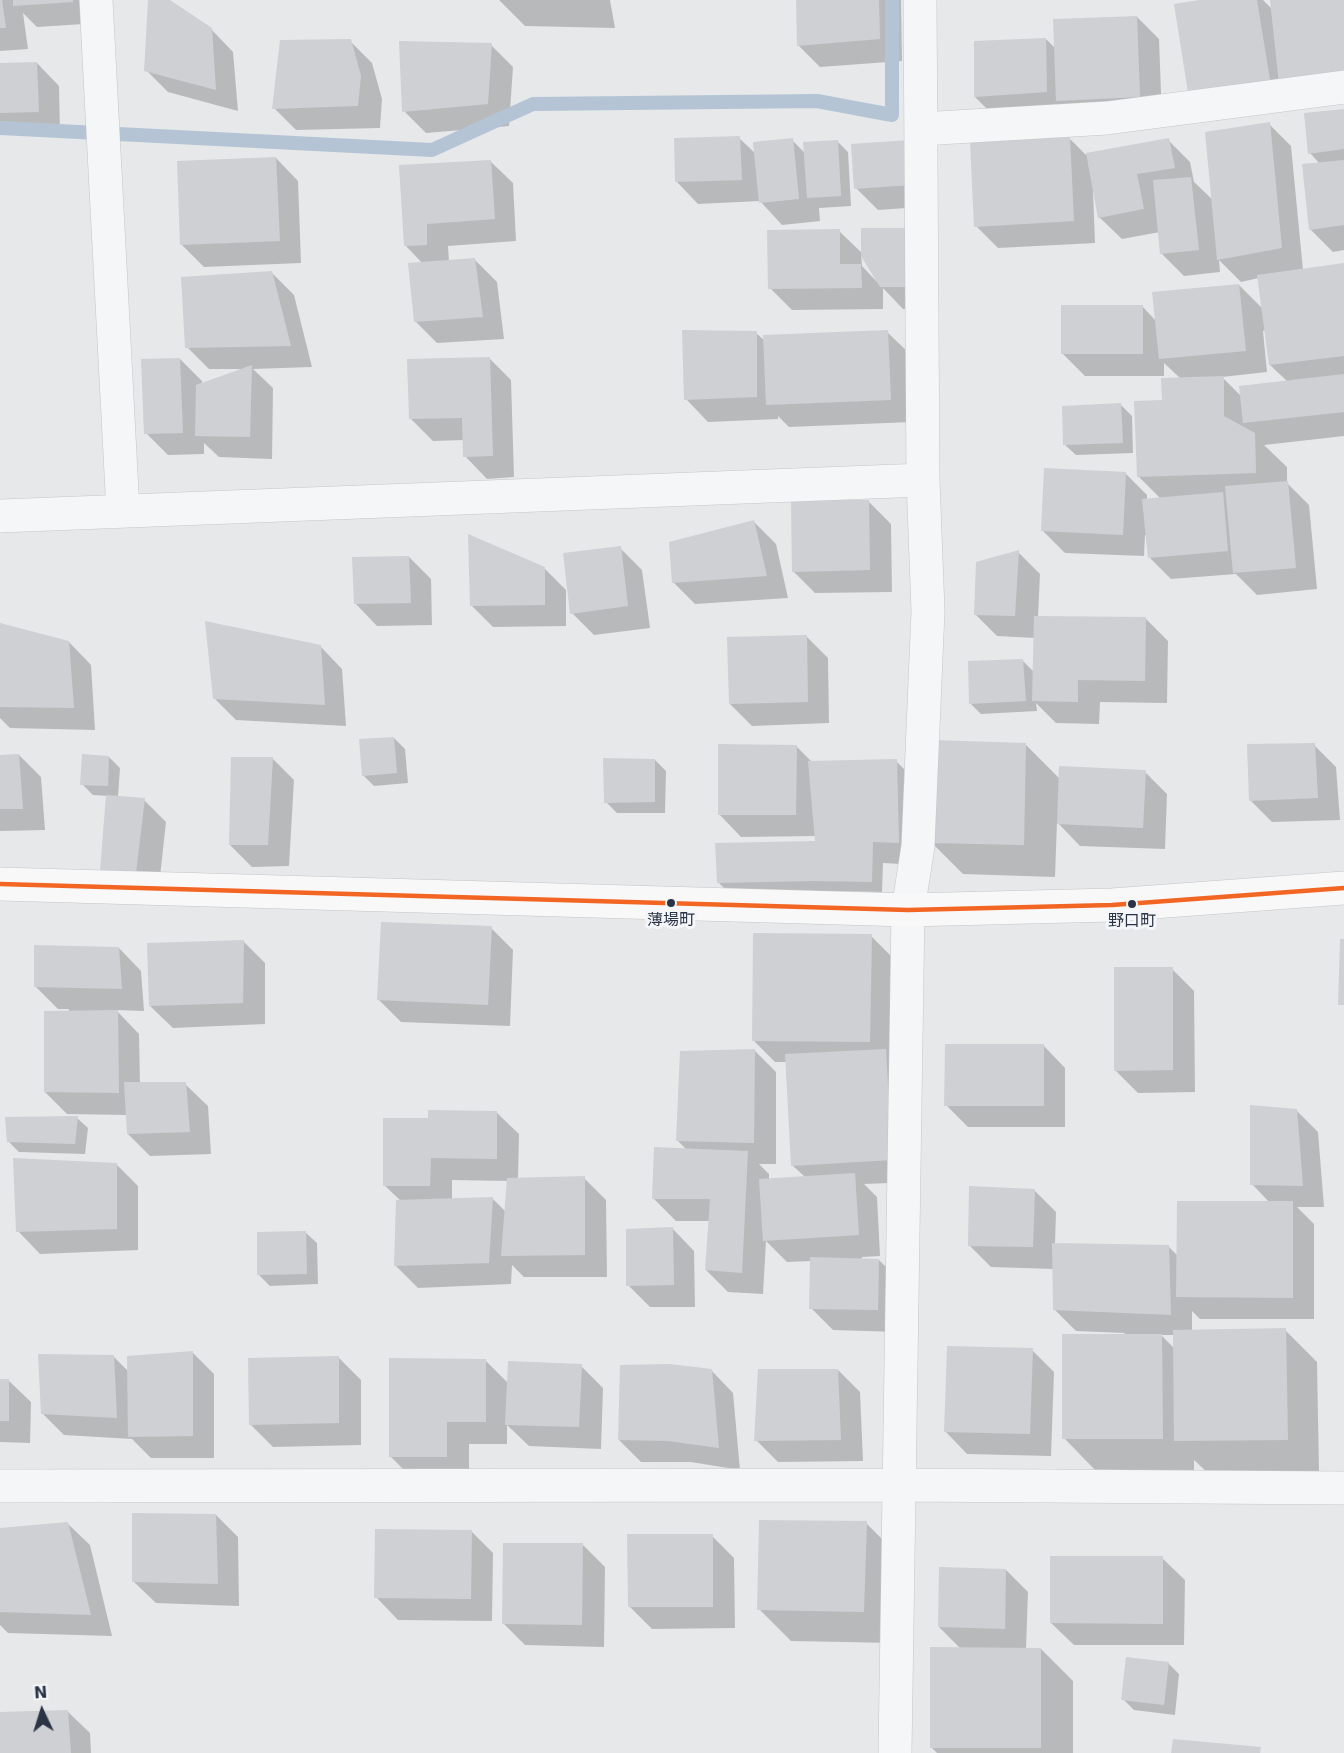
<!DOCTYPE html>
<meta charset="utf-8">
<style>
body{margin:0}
#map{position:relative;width:1344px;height:1753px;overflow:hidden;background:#e6e8ea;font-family:"DejaVu Sans",sans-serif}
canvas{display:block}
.north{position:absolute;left:12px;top:1681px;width:60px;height:60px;-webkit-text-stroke:4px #f4f6f9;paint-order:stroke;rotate:356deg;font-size:16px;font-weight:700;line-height:24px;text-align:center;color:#2b3445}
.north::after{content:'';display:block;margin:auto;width:21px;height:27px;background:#2b3445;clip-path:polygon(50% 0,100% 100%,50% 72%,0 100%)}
</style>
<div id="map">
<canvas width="1344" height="1753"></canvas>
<div class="north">N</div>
</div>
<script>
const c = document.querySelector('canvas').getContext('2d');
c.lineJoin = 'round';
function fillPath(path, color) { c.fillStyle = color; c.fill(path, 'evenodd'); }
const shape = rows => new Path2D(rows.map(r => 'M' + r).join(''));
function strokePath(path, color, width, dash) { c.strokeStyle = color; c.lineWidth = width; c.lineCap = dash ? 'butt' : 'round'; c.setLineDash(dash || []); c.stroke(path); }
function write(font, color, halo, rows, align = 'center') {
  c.font = font + ' "DejaVu Sans","Noto Sans JP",sans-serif'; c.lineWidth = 6; c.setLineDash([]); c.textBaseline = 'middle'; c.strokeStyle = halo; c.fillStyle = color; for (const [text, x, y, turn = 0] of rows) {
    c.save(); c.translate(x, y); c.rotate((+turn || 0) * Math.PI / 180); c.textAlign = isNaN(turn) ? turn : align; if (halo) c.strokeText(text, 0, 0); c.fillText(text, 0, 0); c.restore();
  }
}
const shadow = shape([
 [0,0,95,0,99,23,37,27,23,13,28,49,0,51],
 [150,0,167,0,211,29,233,52,238,111,168,92,146,70],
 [499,0,610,0,615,28,525,26],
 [798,0,901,0,902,61,820,67,798,45],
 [1208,0,1263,0,1272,9,1271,0,1344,0,1344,101,1213,121],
 [1137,17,1159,39,1162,119,997,119,975,97,1046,39,1056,49],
 [350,41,372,63,382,99,380,128,296,130,274,108],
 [491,45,513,67,509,126,426,133,404,111],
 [37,63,59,86,60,133,0,135,0,65],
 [1344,110,1344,250,1333,252,1310,229,1320,164,1310,153],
 [1269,124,1291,146,1303,270,1344,265,1344,436,1264,445,1287,467,1287,483,1309,505,1317,589,1257,595,1236,574,1171,579,1149,557,1147,535,1145,535,1144,556,1065,553,1043,531,1125,473,1147,495,1147,500,1161,499,1138,476,1163,401,1181,379,1164,363,1164,376,1085,376,1063,354,1142,306,1156,321,1239,285,1263,309,1259,278,1241,282,1219,260,1220,272,1184,276,1162,254,1160,232,1122,239,1099,217,1095,191,1093,192,1095,243,998,248,976,226,1069,138,1086,155,1168,140,1190,162,1194,182,1213,200],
 [1266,330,1270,365,1288,382,1242,397,1222,377,1267,372,1263,331],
 [739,138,756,154,792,140,805,153,837,141,848,152,851,206,819,208,820,221,782,225,760,201,698,204,676,181],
 [909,142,934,206,878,210,856,188],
 [276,158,298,181,301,263,204,267,182,245],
 [490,161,513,183,516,241,448,246,449,262,475,260,497,282,504,339,437,343,415,321,423,264,406,246,401,167],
 [862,230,929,308,903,309,883,288,883,309,792,310,770,288,839,231,863,254],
 [861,253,877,282,862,266],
 [272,273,294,295,312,367,253,369,273,388,272,459,219,457,204,443,204,454,168,455,146,433,180,359,202,381,202,384,244,369,209,369,187,347],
 [887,332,910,354,912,422,789,427,778,416,778,419,708,422,686,399,756,333,765,341],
 [489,358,511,380,514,477,487,479,465,456,464,440,433,441,411,419],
 [1121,405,1132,416,1133,453,1076,455,1065,445],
 [869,502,891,524,892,592,815,593,793,571],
 [754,522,776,544,788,598,695,604,673,582],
 [620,548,642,570,650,628,594,635,572,613],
 [1018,552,1040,574,1038,617,1146,619,1168,641,1167,703,1100,702,1099,724,1056,723,1036,703,1037,711,981,714,970,703,1022,660,1034,672,1035,638,997,636,975,614],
 [409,557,431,579,432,625,377,626,355,603],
 [544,568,566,590,566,626,493,627,471,605],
 [0,624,69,642,91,665,95,730,10,728,0,718],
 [806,636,828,658,829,723,752,726,730,704],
 [320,646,342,669,346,726,236,720,214,698],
 [394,738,405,749,408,783,374,786,363,775],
 [1025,744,1060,779,1145,772,1167,794,1165,849,1080,846,1057,822,1055,877,963,874,931,842],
 [1314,745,1336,767,1340,820,1272,822,1250,800],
 [796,746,812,762,896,761,918,783,920,865,883,863,882,892,836,891,836,902,740,904,718,882,817,842,816,836,741,837,719,814],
 [19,755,41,777,45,830,0,831,0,756],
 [109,757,120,768,118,797,144,800,166,822,158,895,123,892,108,796,93,795,82,784],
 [272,758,294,780,289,866,252,867,230,845],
 [655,760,666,771,665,813,617,813,606,802],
 [491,928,513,950,510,1026,401,1022,379,1000],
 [871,936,893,958,913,1182,864,1184,877,1197,880,1256,862,1257,862,1260,879,1260,901,1282,899,1332,833,1330,811,1308,811,1261,787,1262,766,1241,763,1294,728,1292,706,1270,710,1221,676,1221,654,1199,687,1150,678,1141,754,1050,776,1072,776,1164,759,1164,769,1174,769,1180,806,1178,792,1165,787,1062,775,1062,753,1040],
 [243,941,265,963,265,1024,173,1028,150,1006],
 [119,948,141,971,144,1011,116,1010,139,1034,140,1084,185,1084,208,1106,211,1154,150,1156,128,1134,127,1115,67,1114,45,1092,69,1009,58,1009,36,987],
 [1172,969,1194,991,1195,1092,1138,1093,1116,1071],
 [1043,1045,1065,1068,1065,1127,968,1127,946,1105],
 [1296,1110,1318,1132,1324,1207,1297,1207,1314,1224,1314,1319,1200,1319,1192,1311,1192,1331,1285,1330,1317,1362,1319,1471,1208,1473,1194,1460,1194,1471,1096,1471,1064,1438,1125,1333,1076,1331,1054,1309,1054,1269,991,1267,969,1245,1034,1190,1056,1212,1055,1244,1169,1247,1178,1256,1269,1202,1252,1184],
 [1161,1335,1174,1335,1174,1348],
 [496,1112,519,1134,518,1179,584,1178,606,1200,607,1277,524,1277,512,1265,511,1284,418,1288,396,1266,401,1201,384,1185,429,1119],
 [452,1180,508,1181,506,1212,493,1199,452,1200],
 [77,1118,88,1128,85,1154,19,1152,8,1141],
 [116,1164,138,1186,138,1250,40,1254,18,1231],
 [672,1228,694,1251,695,1307,650,1307,628,1285],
 [306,1233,317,1243,318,1284,270,1286,259,1275],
 [1032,1350,1054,1372,1051,1456,967,1454,945,1431],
 [192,1352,214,1374,214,1458,151,1458,132,1439,64,1435,42,1413,114,1357,129,1372],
 [339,1358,361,1380,361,1445,273,1447,251,1425],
 [485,1360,509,1384,581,1366,603,1388,601,1449,529,1446,507,1425,507,1444,469,1444,469,1478,412,1478,390,1456],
 [711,1370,733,1393,740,1470,691,1462,641,1462,619,1440],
 [838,1370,860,1392,863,1461,778,1462,756,1440],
 [0,1380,8,1380,31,1402,30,1443,0,1442],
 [216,1515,238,1537,239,1606,156,1603,133,1581],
 [67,1523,90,1545,112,1636,8,1633,0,1625,0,1530],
 [866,1523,898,1555,896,1643,791,1641,759,1609],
 [471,1531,493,1553,492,1621,398,1620,376,1597],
 [712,1536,734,1558,735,1628,652,1629,630,1607],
 [583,1545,605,1567,604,1647,525,1645,503,1623],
 [1162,1558,1185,1580,1184,1645,1074,1645,1051,1623],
 [1006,1570,1028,1592,1026,1649,1041,1649,1073,1681,1073,1753,937,1753,931,1747,961,1649,939,1627],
 [1168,1663,1179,1674,1175,1715,1134,1710,1123,1699],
 [67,1711,90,1733,91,1753,0,1753,0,1713]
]);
const stream = shape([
 [0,128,432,150,533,104,817,101,892,115,892,0]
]);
const building = shape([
 [0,0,2,0,6,28,0,28],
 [13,0,73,0,73,2,13,6],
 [148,0,170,0,212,28,216,90,144,71],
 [796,0,879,0,880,39,797,46],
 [1199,0,1257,0,1271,86,1189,99,1174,4],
 [1270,0,1344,0,1344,77,1279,84],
 [1137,16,1140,97,1056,101,1053,19],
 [1046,38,1047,92,974,97,974,41],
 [351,39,361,76,358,106,272,109,280,40],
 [399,41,492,43,488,104,402,112],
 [37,62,39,112,0,113,0,63],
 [1344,109,1344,149,1308,154,1304,113],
 [1270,122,1282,248,1217,260,1205,132],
 [740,136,742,180,675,182,674,138],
 [1070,137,1074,221,974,227,970,141],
 [793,138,799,199,759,203,753,142],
 [1169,138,1175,168,1137,174,1144,209,1098,218,1086,153],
 [838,140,841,196,807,198,803,142],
 [909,140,912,185,854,189,851,144],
 [276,157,280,241,180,245,177,161],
 [491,160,495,219,427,224,427,245,404,246,399,165],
 [1344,160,1344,225,1309,230,1302,164],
 [1191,177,1199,250,1160,254,1153,180],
 [861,228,907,228,908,287,880,287,861,256],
 [840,229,840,264,861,264,862,288,768,289,767,230],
 [475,258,483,317,414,322,408,263],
 [1344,263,1344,356,1269,365,1257,275],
 [272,271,291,346,185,348,181,277],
 [1239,284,1246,351,1159,359,1152,292],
 [1061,305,1143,305,1143,354,1061,354],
 [682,330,757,331,757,397,684,400],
 [888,330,891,400,766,405,763,335],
 [490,357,493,456,463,457,462,418,409,419,407,359],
 [180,358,183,433,144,434,141,359],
 [252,365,250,437,195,436,196,385],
 [1344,374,1344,412,1243,423,1239,386],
 [1224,376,1224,416,1255,433,1256,473,1137,477,1134,401,1162,400,1161,378],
 [1121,403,1123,443,1063,445,1062,406],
 [1044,468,1126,472,1123,535,1041,531],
 [1288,481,1296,568,1233,573,1225,486],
 [1223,492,1228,551,1148,558,1142,499],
 [791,500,869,500,870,570,792,572],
 [754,520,767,576,672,583,669,542],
 [468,534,545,567,545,605,470,606],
 [621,546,628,606,570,614,563,553],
 [1019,550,1015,616,974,615,976,562],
 [409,556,411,603,354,604,352,557],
 [1034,616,1146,617,1145,681,1078,680,1078,702,1032,701],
 [205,621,321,645,325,705,213,699],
 [0,623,69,641,74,708,0,707],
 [807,635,808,702,729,704,727,637],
 [1023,659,1026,701,969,704,968,661],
 [394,737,397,773,362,776,359,739],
 [932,740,1026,743,1024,845,930,843],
 [1315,743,1318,798,1249,801,1247,744],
 [718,744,797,745,796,815,718,815],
 [19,754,23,809,0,809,0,755],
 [82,754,109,756,108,786,80,785],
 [231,757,273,757,268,845,229,845],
 [603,758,655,759,655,802,604,803],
 [897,759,899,843,873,842,872,882,814,881,717,883,715,843,815,841,808,761],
 [1059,766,1146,770,1143,828,1057,824],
 [106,795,145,798,136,873,100,871],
 [381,922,492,926,488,1005,377,1000],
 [753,933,872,934,870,1042,752,1041],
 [1340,939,1344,939,1344,1005,1338,1005],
 [244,940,243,1003,149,1006,147,943],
 [34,945,119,947,122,989,34,987],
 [1114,967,1173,967,1173,1070,1114,1071],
 [118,1010,119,1093,44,1092,44,1011],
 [945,1044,1044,1044,1044,1106,944,1106],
 [755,1049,754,1143,676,1141,680,1051],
 [886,1049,892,1160,791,1166,785,1054],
 [124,1082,186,1082,190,1132,127,1134],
 [1250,1105,1297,1109,1303,1186,1250,1185],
 [428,1110,497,1111,497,1159,431,1158,430,1186,383,1186,383,1118,428,1118],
 [78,1116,75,1144,7,1142,5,1117],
 [654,1147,748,1151,742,1273,705,1270,710,1199,652,1199],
 [13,1158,117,1163,117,1229,16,1232],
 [855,1173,859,1235,763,1241,759,1179],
 [585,1176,585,1255,501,1256,507,1178],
 [969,1186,1035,1189,1033,1247,968,1246],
 [493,1197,489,1263,394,1266,396,1200],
 [1177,1201,1293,1201,1293,1298,1176,1297],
 [673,1227,674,1285,626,1286,626,1229],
 [306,1231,307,1274,257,1275,257,1232],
 [1052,1243,1169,1245,1171,1315,1053,1310],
 [810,1257,879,1259,878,1310,809,1309],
 [1286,1328,1288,1440,1174,1441,1173,1330],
 [1062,1334,1162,1334,1163,1439,1062,1439],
 [947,1346,1033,1348,1030,1434,944,1432],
 [193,1351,193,1436,128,1437,127,1356],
 [38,1354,114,1355,117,1418,41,1414],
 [339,1356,339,1423,249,1425,248,1358],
 [389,1358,486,1359,486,1422,447,1422,447,1457,389,1457],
 [508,1361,582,1364,579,1427,505,1425],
 [669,1364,712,1369,719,1448,668,1441,618,1440,620,1365],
 [758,1369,838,1369,841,1440,754,1441],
 [0,1379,9,1379,9,1421,0,1421],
 [132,1513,216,1514,218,1584,132,1582],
 [759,1520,867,1521,864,1612,757,1610],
 [68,1522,91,1615,0,1612,0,1528],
 [375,1529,472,1530,471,1599,374,1598],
 [627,1534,713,1534,713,1607,628,1607],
 [503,1543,583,1543,582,1625,502,1624],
 [1050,1556,1163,1556,1163,1624,1050,1623],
 [939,1567,1006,1569,1005,1629,938,1627],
 [930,1647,1041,1648,1041,1748,930,1748],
 [1126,1657,1169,1662,1164,1705,1121,1700],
 [68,1710,71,1753,0,1753,0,1712],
 [1173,1739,1261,1747,1260,1753,1171,1753]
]);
const minor = shape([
 [96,0,123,511],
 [921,129,1107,118,1344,87],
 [0,516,923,480],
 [0,1486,899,1485,1344,1488],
 [895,1753,908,910,918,846,928,611,923,480,920,0]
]);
const major = shape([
 [0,884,908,910,1112,905,1344,888]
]);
const bus1 = shape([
 [0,884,908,910,1112,905,1344,888]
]);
const markers = [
 [671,903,5,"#2b3445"],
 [1132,904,5,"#2b3445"]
];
const busNames = [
 ["薄場町",671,921],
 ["野口町",1132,922]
];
fillPath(shadow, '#0003');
strokePath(stream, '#b4c4d5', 14);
fillPath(building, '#ced0d3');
strokePath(minor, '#c4c6c8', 34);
strokePath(major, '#c2c5c8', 34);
strokePath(minor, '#f5f6f7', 33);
strokePath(major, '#f8f8f8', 33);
strokePath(bus1, '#f26522', 4.5);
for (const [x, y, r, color] of markers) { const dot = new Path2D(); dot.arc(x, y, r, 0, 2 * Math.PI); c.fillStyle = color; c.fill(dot); strokePath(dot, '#f4f6f9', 2); }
write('16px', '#2b3445', '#f4f6f9', busNames);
</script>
